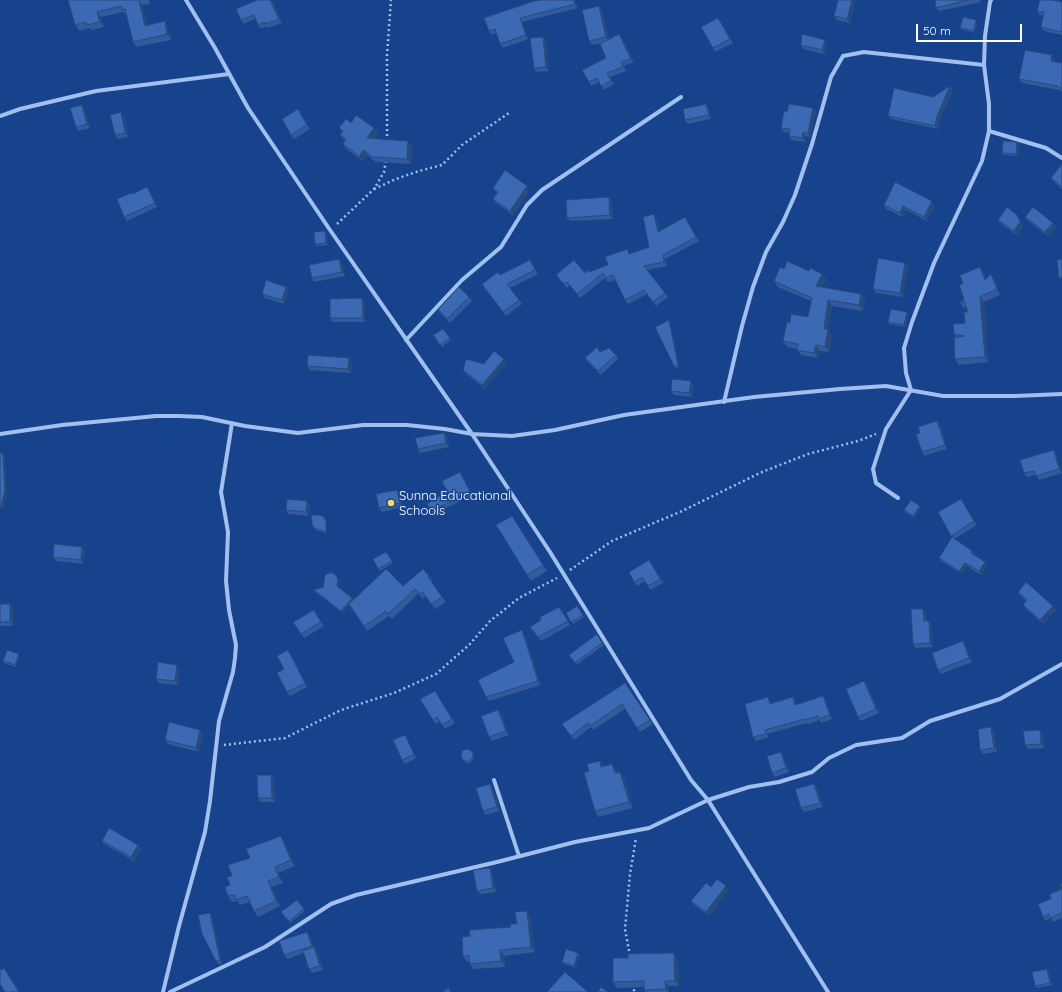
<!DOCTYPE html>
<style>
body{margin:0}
#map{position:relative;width:1062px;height:992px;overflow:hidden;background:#17428c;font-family:Quicksand,sans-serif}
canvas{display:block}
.scale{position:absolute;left:916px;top:24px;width:106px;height:18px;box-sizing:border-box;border:2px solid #fff;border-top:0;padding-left:5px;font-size:12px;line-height:14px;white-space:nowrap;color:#fff;-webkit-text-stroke:3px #17428c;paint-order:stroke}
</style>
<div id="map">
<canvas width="1062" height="992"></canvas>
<div class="scale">50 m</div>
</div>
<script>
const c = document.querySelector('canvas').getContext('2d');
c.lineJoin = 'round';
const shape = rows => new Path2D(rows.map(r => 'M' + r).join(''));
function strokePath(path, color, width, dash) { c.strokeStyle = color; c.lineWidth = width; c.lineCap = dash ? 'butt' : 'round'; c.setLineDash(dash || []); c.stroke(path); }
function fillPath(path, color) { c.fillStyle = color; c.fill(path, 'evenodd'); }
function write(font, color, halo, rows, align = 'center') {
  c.font = font + ' Quicksand,sans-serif'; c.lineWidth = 3; c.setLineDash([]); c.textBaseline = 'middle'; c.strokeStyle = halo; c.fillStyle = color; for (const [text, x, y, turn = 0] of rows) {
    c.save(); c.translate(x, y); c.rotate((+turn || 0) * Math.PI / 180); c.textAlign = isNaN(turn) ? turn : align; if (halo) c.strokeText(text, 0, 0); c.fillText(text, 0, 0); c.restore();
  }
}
const path = shape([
 [387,141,387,55,391,0],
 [374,189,396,179,419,171,442,165,462,145,509,113],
 [337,224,374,189,384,172,386,160],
 [570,570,612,541,682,511,762,472,808,454,858,441,876,434],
 [224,745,285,738,341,710,394,693,436,674,469,645,490,621,519,598,557,578],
 [630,956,625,929,630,874,636,838],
 [631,985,635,992]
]);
const street = shape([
 [186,0,215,48,248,108,330,230,472,434,550,552,691,780,708,800,828,992],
 [0,116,20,109,96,91,229,74],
 [989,131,1046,148,1062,158],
 [406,340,462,280,501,247,527,205,542,190,681,97],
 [724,402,742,326,753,287,766,252,783,222,795,195,812,144,831,77,843,56,864,52,984,65],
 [0,434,62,425,156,416,179,416,202,417,245,426,298,433,363,425,407,425,445,429,472,434,512,436,555,430,624,415,754,397,840,389,886,386,943,396,1015,396,1062,394],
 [898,498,876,483,873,469,886,429,911,390,906,373,904,348,912,322,934,263,982,161,989,131,989,104,984,65,985,36,990,2,991,0],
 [494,780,519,856],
 [163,992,179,926,205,832,210,801,219,721,233,672,235,658,236,645,229,610,226,581,228,532,221,492,232,423],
 [170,992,265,947,331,904,356,895,497,862,575,842,649,828,708,800,749,787,779,782,812,772,829,758,856,745,902,738,930,721,1000,699,1062,664]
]);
const wall = shape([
 [68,0,149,0,150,4,142,5,147,25,168,27,171,40,136,47,133,42,127,15,126,15,123,12,101,17,104,27,91,30,89,28,79,31,75,25],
 [272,0,282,23,268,28,266,26,261,29,258,25,255,19,244,24,241,20],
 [540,0,575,0,578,8,522,22,528,39,503,48,500,44,496,33,492,35,489,31],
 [935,0,980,0,981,2,939,11,936,8],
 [855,2,850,23,837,20,834,16],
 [1062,2,1062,35,1044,31,1041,27,1044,16,1040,15,1037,11],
 [602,10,609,39,619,34,622,38,634,62,624,66,626,71,610,77,614,84,604,90,599,82,591,86,589,82,606,58,602,43,592,45,589,41],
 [976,20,977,22,975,33,962,30,960,28],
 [721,22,733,43,715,52,713,48],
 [543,37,546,40,549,71,536,72,534,68],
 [827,44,824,54,803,49,801,45],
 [1055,59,1054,62,1062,63,1062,91,1059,90,1022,83,1019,79],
 [950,86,953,90,940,120,938,129,891,119,888,116,933,97],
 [709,108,711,119,688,124,685,120],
 [813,108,816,112,810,137,806,136,805,142,791,140,789,136,789,133,784,132,781,128,787,112],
 [84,109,90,128,78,131,76,127],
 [298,109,310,129,294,139,291,135],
 [124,116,128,137,118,139,115,135],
 [351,123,378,133,375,138,412,146,411,164,376,162,367,155,363,161,346,149,343,144,345,141,340,135,342,132,339,128],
 [1019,144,1018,156,1003,155,1002,153],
 [1062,164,1062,189,1054,182,1051,178],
 [147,187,149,190,157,207,127,221,124,217],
 [493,188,530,190,513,215,496,203,493,199,498,193,496,192],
 [609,197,612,201,613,219,570,221,567,218],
 [884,205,935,205,927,221,906,210,903,217,886,209],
 [685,217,699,241,665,259,667,266,647,270,668,297,656,306,647,294,628,304,625,300,615,280,608,282,605,278,580,298,570,285,567,288,556,275,585,273,589,272,608,265,630,253,649,247,657,218,660,231],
 [1025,217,1053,223,1056,227,1048,236,1028,221],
 [1020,219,1023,226,1017,235,1001,224,998,220],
 [326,233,328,245,316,246,315,244],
 [339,259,342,263,345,276,314,282,312,278],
 [530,260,538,274,510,288,522,304,506,316,484,288,500,275],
 [905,263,908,267,903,297,876,293,873,289],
 [784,269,809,271,822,274,826,279,822,287,861,294,865,299,863,311,832,306,828,330,832,335,829,352,820,351,818,358,801,355,797,350,797,349,787,347,783,341,790,323,808,317,811,301,778,287,774,281],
 [984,273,986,278,995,279,1000,295,984,302,988,362,959,365,955,359,956,337,954,334,965,323,968,312,966,307,963,308,960,302,964,299,963,284],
 [286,287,289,291,284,304,265,298,262,294],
 [469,297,472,301,450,323,440,313,438,309],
 [362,298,365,302,365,322,333,322,330,318],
 [907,312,908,314,905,327,889,324,888,322],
 [670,322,679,367,675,368,674,366],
 [443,329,451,340,442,347,433,335],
 [601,352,616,355,618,359,601,375,588,362,585,358],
 [504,359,506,363,485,389,465,373,463,370],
 [352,362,351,373,310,370,307,366],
 [693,385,692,397,674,395,671,391],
 [937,421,940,425,947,449,924,456,922,452],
 [444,433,447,436,449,447,420,453,418,449],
 [1056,454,1062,473,1039,480,1036,475,1027,477,1024,473],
 [460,472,462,476,472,495,433,515,431,511,447,491],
 [397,490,400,494,403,507,382,512,379,508],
 [961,499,977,525,954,539,972,551,975,554,974,555,985,562,987,566,981,575,967,566,962,574,941,561,939,558,953,538,951,536],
 [310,505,309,516,288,514,286,510],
 [921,508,915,518,905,512,904,510],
 [512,516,547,571,531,581,527,575],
 [324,517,327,523,327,534,316,530,312,524],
 [82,547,85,551,83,564,56,561,53,557],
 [388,554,393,563,380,571,378,569],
 [652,564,663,583,650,590,645,581,637,586,634,582],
 [429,576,432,580,431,582,446,602,435,609,426,596,423,599,418,594,392,619,389,616,367,631,349,605,343,613,315,592,314,590,323,587,339,580,338,587,352,598,353,600,352,601,403,586],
 [1018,592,1053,606,1056,610,1043,624,1026,609,1023,605,1026,601,1021,596],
 [0,604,10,604,13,608,13,626,0,626],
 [577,606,584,617,573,624,566,613],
 [562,610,570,625,541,641,530,627],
 [926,613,926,621,929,621,931,625,933,647,916,648,913,644],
 [316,614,324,626,304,638,293,622],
 [524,634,541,685,489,701,486,697,514,662],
 [597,634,604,645,577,665,569,655],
 [963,641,965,645,972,662,941,674,938,670],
 [291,654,307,687,290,696,287,692,284,669],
 [20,656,16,667,4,663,3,661],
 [180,669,178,685,159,683,156,679],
 [864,681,867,685,879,713,861,721,858,717],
 [625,683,653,724,640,732,625,709,593,730,591,727,574,740,562,724],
 [435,691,455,723,445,729,440,721,436,724,433,720],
 [823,696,825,699,832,719,821,723,820,720,808,724,807,723,767,734,769,737,756,741,753,737,770,701,771,703,793,697,795,701,796,705],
 [498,710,501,713,509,735,492,741,489,737],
 [994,731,997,752,983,754,980,750],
 [1042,733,1044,748,1028,749,1025,745],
 [203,734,199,752,168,744,165,740],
 [405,735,407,739,416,758,405,764,402,760],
 [474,755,474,760,468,764,464,762,461,756],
 [784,756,789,772,775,777,772,773],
 [604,767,616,770,617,773,620,772,624,777,633,808,598,817,595,811],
 [271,775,274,779,275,802,261,802,258,798],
 [493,788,500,811,485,815,483,811],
 [817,788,823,807,804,812,801,808],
 [102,841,138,845,141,849,134,861,104,844],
 [284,841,295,866,278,873,283,883,272,887,280,906,258,917,254,911,250,902,240,905,237,901,232,902,228,896,232,876,250,858],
 [490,868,492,872,496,892,480,894,477,891],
 [1062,883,1062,918,1053,922,1051,918,1045,921,1043,917,1051,899,1062,889],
 [711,887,729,890,709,916,694,905,691,901],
 [297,900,305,911,290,923,281,912],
 [210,913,212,917,222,963,219,965,216,961],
 [530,916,535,952,504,956,505,967,473,969,470,964,470,961,467,962,463,956,470,936,511,927],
 [307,932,310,936,314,947,317,951,323,970,312,973,309,969,304,953,287,959,284,955],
 [578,953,580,955,576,968,564,964,562,962],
 [678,958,679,986,669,986,669,992,646,992,644,990,644,987,617,988,613,982],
 [1049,971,1052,985,1037,988,1035,986]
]);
const shadedWall = shape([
 [139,0,142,5,149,31,145,26],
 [270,0,272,0,282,23,279,19],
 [574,0,575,0,578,8,575,4],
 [852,0,854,0,855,2,850,23,847,19],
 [599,6,602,10,609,41,606,37],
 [97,12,101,17,104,27,100,22],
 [520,18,522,22,528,39,526,35],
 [976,20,977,22,975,33,974,31],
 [165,21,168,27,171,40,167,34],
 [619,34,622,38,634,62,631,59],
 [543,37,546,40,549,71,546,67],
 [825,40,827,44,824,54,822,50],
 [1052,55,1055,59,1054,65,1051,61],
 [950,86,953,90,940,120,938,129,935,126,937,116],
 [706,104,709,108,711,119,709,115],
 [82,105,84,109,90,128,87,124],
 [813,108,816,112,810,137,808,133],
 [121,112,124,116,128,137,125,133],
 [374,128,378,133,371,143,367,138],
 [803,132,806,136,805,142,802,138],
 [408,141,412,146,411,164,407,159],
 [1017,142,1019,144,1018,156,1016,154],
 [364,150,367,155,363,161,359,156],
 [527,186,530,190,513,215,510,211],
 [609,197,612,201,613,219,610,215],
 [932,201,935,205,927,221,924,217],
 [903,206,906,210,903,217,900,213],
 [654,214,657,218,661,235,658,232],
 [1017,215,1020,219,1023,226,1017,235,1014,231],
 [685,217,688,221,699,241,696,237],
 [1053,223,1056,227,1048,236,1045,232],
 [325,231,326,233,328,245,326,243],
 [663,255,665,259,667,266,664,262],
 [339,259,342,263,345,276,342,272],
 [905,263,908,267,903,297,900,293],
 [980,267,984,273,988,285,985,280],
 [822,274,826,279,820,292,816,286],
 [991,274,995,279,1000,295,997,289],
 [286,287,289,291,284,304,282,300],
 [861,294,865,299,863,311,859,305],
 [980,297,984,302,988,362,985,357],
 [362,298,365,302,365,322,363,318],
 [828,300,832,306,828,330,832,335,829,352,825,347,824,329],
 [907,312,908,314,905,327,904,325],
 [669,320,670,322,679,367,678,365],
 [816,345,820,351,818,358,814,353],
 [349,358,352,362,351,373,348,369],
 [504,359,506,363,485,389,482,385],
 [691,381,693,385,692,397,689,393],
 [937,421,940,425,947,449,945,445],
 [444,433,447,436,449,447,446,443],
 [1054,450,1056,454,1062,473,1059,469],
 [3,454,5,457,7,493,3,510,1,507],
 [397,490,400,494,403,507,400,503],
 [307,501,310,505,309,516,306,512],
 [920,506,921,508,915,518,913,516],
 [512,516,516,522,547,571,543,565],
 [324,517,327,523,327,534,326,532],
 [82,547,85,551,83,564,81,560],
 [972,551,975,554,973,557,971,553],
 [985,562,987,566,981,575,979,571],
 [965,563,967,566,962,574,959,571],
 [338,578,339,580,338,588,337,586],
 [352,598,353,600,343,613,341,611],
 [10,604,13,608,13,626,10,622],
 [1053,606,1056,610,1043,624,1040,620],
 [923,609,926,613,927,625,924,621],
 [929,621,931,625,933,647,930,643],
 [522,630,524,634,541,685,538,681],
 [963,641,965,645,972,662,969,658],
 [288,650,291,654,307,687,305,683],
 [19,654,20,656,16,667,15,665],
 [177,665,180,669,178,685,175,681],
 [864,681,867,685,879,713,876,709],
 [823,696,825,699,832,719,830,715],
 [793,697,795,701,798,709,795,705],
 [498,710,501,713,509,735,506,731],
 [991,727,994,731,997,752,994,748],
 [200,730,203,734,199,752,196,748],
 [1040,730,1042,733,1044,748,1041,744],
 [781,752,784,756,789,772,786,768],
 [473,753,474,755,474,760,473,758],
 [600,761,603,766,605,773,601,767],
 [612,764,616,770,618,779,615,773],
 [620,772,624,777,633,808,629,802],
 [271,775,274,779,275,802,272,798],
 [490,784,493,788,500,811,497,807],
 [814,784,817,788,823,807,820,803],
 [281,836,284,841,295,866,291,860],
 [138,845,141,849,134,861,131,857],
 [275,867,283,883,279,877],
 [490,868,492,872,496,892,493,888],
 [268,881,272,887,280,906,276,901],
 [726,886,729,890,709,916,706,912],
 [527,911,530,916,535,952,531,947],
 [210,913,212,917,222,963,220,960],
 [307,932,310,936,314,947,317,951,323,970,320,966,315,950,312,946],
 [500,950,504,956,505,967,501,961],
 [578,953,580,955,576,968,574,966],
 [674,953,678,958,679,986,675,981],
 [1047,969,1049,971,1052,985,1050,983],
 [665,981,669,986,669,992,668,992,666,989]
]);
const building = shape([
 [68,0,139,0,145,26,165,21,167,34,133,42,125,9,122,10,121,6,97,12,100,22,87,25,86,22,75,25,68,0],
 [257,0,270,0,279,19,265,24,265,22,258,25,254,15,241,20,236,9,257,0],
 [540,0,574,0,575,4,520,18,526,35,500,44,495,29,489,31,484,18,531,2,540,0],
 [838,0,852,0,847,19,834,16,838,0],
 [935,0,968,0,936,8,935,0],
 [1040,0,1052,0,1062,2,1062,32,1041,27,1044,12,1037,11,1040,0],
 [599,6,606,37,589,41,582,10,599,6],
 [963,17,976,20,974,31,960,28,963,17],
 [718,18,730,39,713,48,701,27,718,18],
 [619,34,631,59,621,62,623,67,607,73,611,81,601,86,597,78,589,82,582,70,606,58,600,44,619,34],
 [802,34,825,40,822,50,801,45,802,34],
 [543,37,546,67,534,68,530,38,543,37],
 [1025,50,1052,55,1051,61,1062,63,1062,89,1057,86,1019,79,1025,50],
 [950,86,937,116,935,126,888,116,894,88,933,97,950,86],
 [706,104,709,115,685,120,683,109,706,104],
 [789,104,813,108,808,133,803,132,802,138,789,136,790,129,781,128,784,111,787,112,789,104],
 [82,105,87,124,76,127,70,108,82,105],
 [298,109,307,125,291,135,282,119,298,109],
 [121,112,125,133,115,135,110,115,121,112],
 [356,115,374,128,367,138,408,141,407,159,372,157,364,150,359,156,343,144,346,139,340,135,343,131,339,128,346,119,351,123,356,115],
 [1003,141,1017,142,1016,154,1002,153,1003,141],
 [1062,164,1062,187,1051,178,1062,164],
 [505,170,527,186,510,211,493,199,498,192,493,188,505,170],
 [895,182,932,201,924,217,903,206,900,213,884,205,895,182],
 [147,187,155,203,124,217,117,199,131,193,132,194,147,187],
 [609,197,610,215,567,218,566,200,609,197],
 [1007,207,1017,215,1020,222,1014,231,998,220,1007,207],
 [1033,207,1053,223,1045,232,1025,217,1033,207],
 [654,214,658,232,685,217,696,237,663,255,664,262,644,266,665,293,653,302,644,290,625,300,613,275,605,278,603,273,577,294,567,282,564,284,556,275,574,260,585,273,588,270,589,272,608,265,605,257,627,249,629,254,649,247,643,217,654,214],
 [325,231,326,243,315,244,314,232,325,231],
 [878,258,905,263,900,293,873,289,878,258],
 [339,259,342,272,312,278,309,265,339,259],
 [1062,259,1062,278,1059,278,1057,260,1062,259],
 [530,260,535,270,507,284,519,300,503,312,482,284,498,272,500,275,530,260],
 [787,261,809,271,810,268,822,274,816,286,861,294,859,305,828,300,824,329,828,329,825,347,816,345,814,353,797,350,798,344,783,341,787,322,790,323,791,314,808,317,812,298,774,281,780,267,784,269,787,261],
 [980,267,985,280,991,274,997,289,980,297,985,357,955,359,954,338,964,336,954,334,953,324,965,323,964,312,968,312,964,301,960,302,964,299,959,285,963,284,960,275,980,267],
 [266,280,286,287,282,300,262,294,266,280],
 [459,287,469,297,447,319,438,309,459,287],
 [362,298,363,318,330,318,330,299,362,298],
 [891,309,907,312,904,325,888,322,891,309],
 [669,320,678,365,674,366,655,327,669,320],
 [443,329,450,338,440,345,433,335,443,329],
 [597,347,600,352,609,348,616,355,598,371,585,358,597,347],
 [494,351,504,359,482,385,463,370,466,359,484,364,494,351],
 [308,355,349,358,348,369,307,366,308,355],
 [672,379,691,381,689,393,671,391,672,379],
 [937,421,945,445,922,452,916,434,920,433,918,427,937,421],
 [444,433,446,443,418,449,415,438,444,433],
 [1054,450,1059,469,1036,476,1034,471,1024,473,1020,460,1054,450],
 [0,453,3,454,5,490,1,507,0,507,0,453],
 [460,472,470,492,431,511,427,504,447,491,442,481,460,472],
 [397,490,400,503,379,508,376,494,397,490],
 [287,499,307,501,306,512,286,510,287,499],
 [961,499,974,521,951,536,938,512,961,499],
 [911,500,920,506,913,516,904,510,911,500],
 [311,515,320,515,324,517,326,521,326,532,314,528,312,524,311,515],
 [512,516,543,565,527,575,496,525,512,516],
 [952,537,972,551,971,553,985,562,979,571,965,563,959,571,939,558,952,537],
 [54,544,82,547,81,560,53,557,54,544],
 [386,552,392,561,378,569,373,559,386,552],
 [649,560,660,579,648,586,642,577,634,582,629,572,649,560],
 [386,569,403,586,423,569,429,576,428,577,442,597,431,604,423,592,420,594,415,589,388,614,386,611,364,626,349,604,386,569],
 [328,573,333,573,338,578,337,586,352,598,341,611,314,590,323,587,325,576,328,573],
 [1026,582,1053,606,1040,620,1023,605,1027,600,1018,592,1026,582],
 [0,604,10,604,10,622,0,622,0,604],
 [577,606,583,615,571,622,566,613,577,606],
 [559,607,568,621,538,637,530,627,541,620,540,617,559,607],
 [911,609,923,609,924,621,929,621,930,643,913,644,911,609],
 [314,610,321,622,301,634,293,622,314,610],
 [522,630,538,681,486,697,478,680,514,662,503,638,522,630],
 [597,634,602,643,575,663,569,655,597,634],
 [963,641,969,658,938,670,932,653,963,641],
 [7,650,19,654,15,665,3,661,7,650],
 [288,650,305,683,287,692,277,673,284,669,277,656,288,650],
 [158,662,177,665,175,681,156,679,158,662],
 [864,681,876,709,858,717,846,689,864,681],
 [625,683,650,720,637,728,622,704,590,726,588,723,571,736,562,724,625,683],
 [435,691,452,719,442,725,437,717,433,720,420,699,435,691],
 [823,696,830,715,819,719,818,716,805,720,805,719,765,730,766,734,753,737,745,704,768,697,770,704,793,697,795,705,823,696],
 [498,710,506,731,489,737,481,716,498,710],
 [169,722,200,730,196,748,165,740,169,722],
 [991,727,994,748,980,750,978,729,991,727],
 [1040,730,1041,744,1025,745,1023,731,1040,730],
 [405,735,414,754,402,760,393,740,405,735],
 [466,749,470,750,473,753,473,758,467,762,463,760,461,756,462,751,466,749],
 [781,752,786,768,772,773,767,756,781,752],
 [600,761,601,767,612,764,615,773,620,772,629,802,595,811,584,773,589,771,587,764,600,761],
 [257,775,271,775,272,798,258,798,257,775],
 [490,784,497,807,483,811,476,788,490,784],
 [814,784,820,803,801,808,795,789,814,784],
 [109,828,138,845,131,857,102,841,109,828],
 [281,836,291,860,275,867,279,877,268,881,276,901,254,911,247,896,236,900,235,895,228,896,225,887,230,885,227,877,232,876,228,865,250,858,246,849,281,836],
 [490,868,493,888,477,891,473,870,490,868],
 [717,879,726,886,706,912,691,901,706,883,711,887,717,879],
 [1062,883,1062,913,1050,918,1049,914,1043,917,1038,904,1051,899,1050,894,1062,889,1060,884,1062,883],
 [297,900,304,909,289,921,281,912,297,900],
 [527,911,531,947,500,950,501,961,470,964,469,956,463,956,462,937,470,936,469,930,511,927,510,924,517,924,515,912,527,911],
 [210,913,220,960,216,961,202,934,198,915,210,913],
 [307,932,312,946,284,955,279,941,307,932],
 [314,947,320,966,309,969,303,951,314,947],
 [566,949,578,953,574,966,562,962,566,949],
 [674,953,675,981,665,981,666,989,644,990,644,981,613,982,613,958,628,958,628,954,674,953],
 [4,968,19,992,5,992,0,984,0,970,4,968],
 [1047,969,1050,983,1035,986,1032,972,1047,969],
 [565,972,588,992,547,992,565,972],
 [601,987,608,992,598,992,601,987],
 [449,988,451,992,442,992,449,988]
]);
const markers = [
 [391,503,4,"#ffdb5f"]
];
const poiNames = [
 ["Sunna Educational",399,496],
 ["Schools",399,511]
];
strokePath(path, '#a1bfef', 2.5, [2, 3]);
strokePath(street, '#a1bfef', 4);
fillPath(wall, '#335a9a');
fillPath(shadedWall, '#294a7d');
fillPath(building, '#3b69b3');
strokePath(building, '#294a7d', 1);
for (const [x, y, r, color] of markers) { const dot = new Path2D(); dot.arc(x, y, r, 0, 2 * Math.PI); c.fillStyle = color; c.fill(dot); strokePath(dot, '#17428c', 1.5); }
write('13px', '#fff', '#17428c', poiNames, 'left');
</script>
